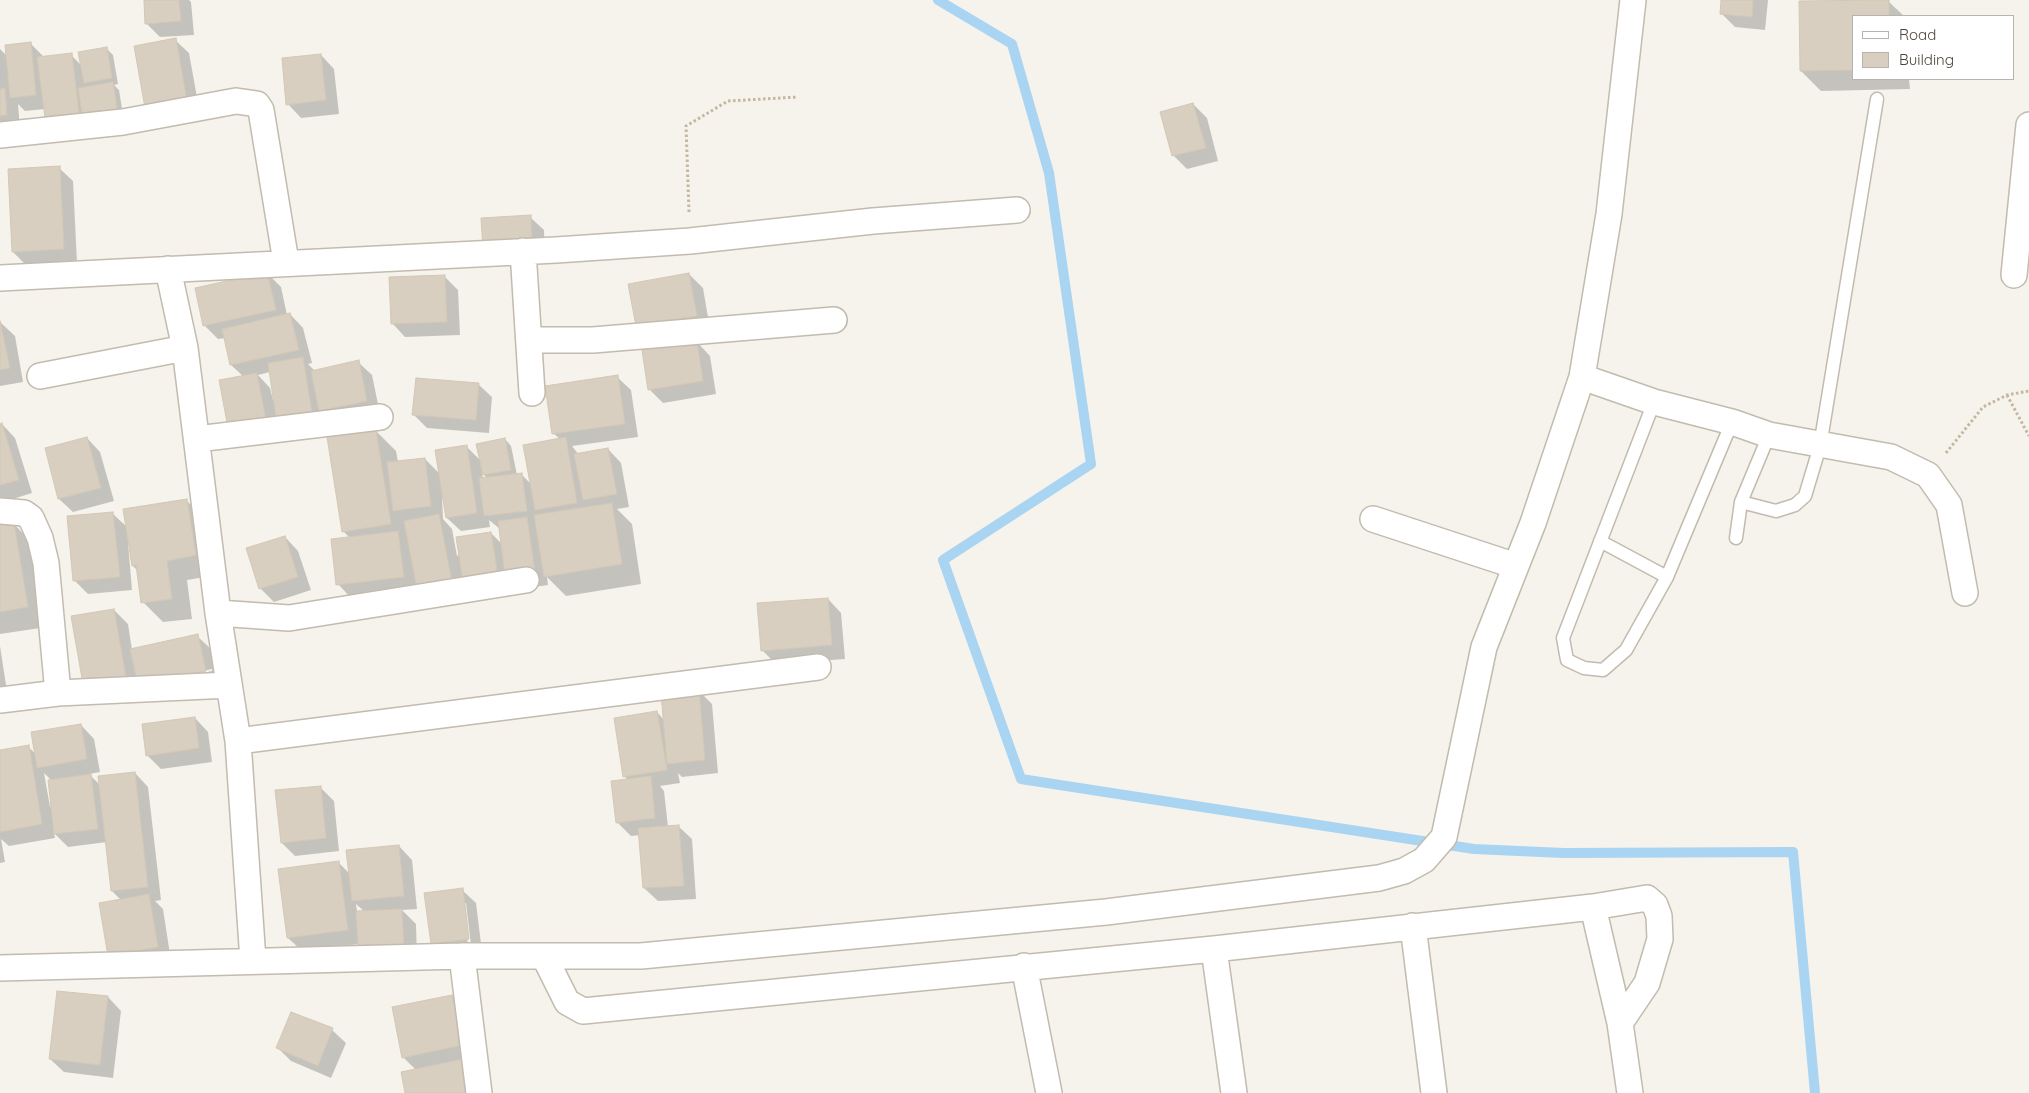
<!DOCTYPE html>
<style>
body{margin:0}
#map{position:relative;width:2029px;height:1093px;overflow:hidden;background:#f6f3ec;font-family:Quicksand,sans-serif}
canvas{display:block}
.legend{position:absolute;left:1852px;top:15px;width:162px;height:65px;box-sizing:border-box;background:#fff;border:1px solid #b7b4b0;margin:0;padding:6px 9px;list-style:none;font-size:15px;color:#4b4439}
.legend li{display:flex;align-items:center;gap:10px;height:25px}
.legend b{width:25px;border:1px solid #b7b4b0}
</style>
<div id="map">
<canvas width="2029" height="1093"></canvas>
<ul class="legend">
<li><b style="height:6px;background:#fff"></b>Road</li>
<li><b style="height:14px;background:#d8cfc1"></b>Building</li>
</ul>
</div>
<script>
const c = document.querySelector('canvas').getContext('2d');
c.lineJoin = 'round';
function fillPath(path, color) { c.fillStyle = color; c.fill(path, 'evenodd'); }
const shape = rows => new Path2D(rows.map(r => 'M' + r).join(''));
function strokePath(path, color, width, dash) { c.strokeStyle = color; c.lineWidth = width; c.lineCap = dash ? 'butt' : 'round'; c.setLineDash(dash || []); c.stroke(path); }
const shadow = shape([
 [145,0,189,0,191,2,194,35,160,37,147,24],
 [1723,0,1768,0,1765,30,1735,27,1722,14],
 [1888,1,1904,16,1853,16,1853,79,1909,79,1910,89,1821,91,1801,71,1800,3],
 [175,40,189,53,200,114,160,121],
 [30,43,44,57,71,55,82,66,106,48,113,55,118,84,114,85,119,90,124,121,59,131,45,109,25,111,18,104,20,129,0,130,0,49,7,56],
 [321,55,334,69,339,114,301,118,288,104],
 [1193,104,1207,118,1218,161,1187,169,1173,155],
 [59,168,73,181,77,263,26,265,13,252],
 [530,217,544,230,545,259,484,248],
 [267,273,281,287,287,315,290,314,303,328,312,363,308,364,315,371,358,362,372,375,380,414,243,446,244,377,231,365,225,338,218,339,205,326,196,289],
 [270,372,275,400,273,400,270,388,258,375],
 [689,274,703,288,710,329,650,339],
 [444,276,458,290,460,335,405,337,392,323],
 [0,322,15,336,23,382,0,386],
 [697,342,710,356,716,394,663,403,649,389],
 [617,377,631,390,638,437,572,446,579,455,608,449,621,463,629,507,617,509,632,524,641,584,566,596,547,577,548,585,520,589,351,598,338,584,350,538,343,531,376,431,396,451,398,462,425,459,440,474,467,447,481,461,505,439,511,446,517,475,521,474,531,484,560,439,553,433],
 [482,473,487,478,483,479],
 [444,496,447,518,461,531,490,527,489,520,500,529,502,544,491,533,457,556,452,529,443,519,442,497],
 [478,384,492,397,489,433,427,428,413,414],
 [2,424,15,438,32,493,0,503,0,425],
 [87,438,100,452,114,501,73,512,59,499],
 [186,500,206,520,216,575,187,580,192,619,163,622,143,602,138,571,133,566,130,543,128,543,132,590,88,594,75,581,68,517,112,513,128,528],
 [13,523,33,544,47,627,0,634,0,526],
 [285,537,298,551,311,590,274,602,260,588],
 [828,599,841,613,845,659,776,664,762,650],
 [114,610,128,624,132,650,197,636,211,649,219,685,98,697],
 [212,669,212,671,147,685,147,683],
 [0,646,8,698,0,699],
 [699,691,712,704,718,773,682,777,678,773,680,783,660,786,664,791,668,827,678,826,692,839,696,899,658,901,644,888,640,835,631,836,617,822,628,780,625,777,615,719,657,712,664,720],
 [195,718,208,732,212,762,161,769,147,755],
 [81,725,94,739,100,772,89,774,100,785,135,773,148,787,161,900,155,901,163,909,171,961,122,969,121,900,112,891,107,842,68,847,54,833,55,838,9,846,1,839,5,862,0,863,0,751,28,747,36,754],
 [44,773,52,781,52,806,50,807],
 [320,787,334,801,339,851,295,856,282,843],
 [399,846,412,860,417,909,402,910,416,924,417,958,359,944,302,951,288,938,339,863,350,874],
 [356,904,365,912,357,912],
 [462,890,476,903,482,952,446,957,432,943],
 [463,903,466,903,471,945,468,945],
 [452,996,465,1010,485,1093,407,1093,416,1070,403,1057],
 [108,997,121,1011,113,1078,64,1072,50,1059],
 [292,1013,332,1030,346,1043,331,1078,291,1061,278,1048]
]);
const stream = shape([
 [938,0,1012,44,1049,173,1091,464,943,560,1021,779,1474,849,1564,853,1793,852,1815,1093]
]);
const building = shape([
 [144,0,179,0,181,21,145,24,144,0],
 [1721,0,1753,0,1752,17,1720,14,1721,0],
 [1889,0,1889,16,1853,16,1853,70,1800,71,1799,1,1889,0],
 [176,38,187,101,145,108,134,46,176,38],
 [31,42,36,95,10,98,5,45,31,42],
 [107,47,112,78,84,83,78,52,107,47],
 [72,53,79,113,45,118,37,57,72,53],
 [321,54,326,100,286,105,282,58,321,54],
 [113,82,118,115,83,120,78,88,113,82],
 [5,88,7,115,0,116,0,89,5,88],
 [1193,103,1206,148,1172,156,1160,112,1193,103],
 [60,166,64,249,12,252,8,169,60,166],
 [531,215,532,246,483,248,481,218,531,215],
 [267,272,276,310,203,326,195,288,267,272],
 [689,273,697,316,636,326,628,284,689,273],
 [445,275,447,322,391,324,389,277,445,275],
 [290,313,299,350,230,365,222,329,290,313],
 [0,321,10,368,0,370,0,321],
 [697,341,703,381,648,390,642,350,697,341],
 [303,357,313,419,277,425,268,363,303,357],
 [359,360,367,401,319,411,311,371,359,360],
 [257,373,267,425,229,433,219,380,257,373],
 [618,375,625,424,552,434,545,386,618,375],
 [416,378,479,383,476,420,412,415,416,378],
 [2,423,19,480,0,485,0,424,2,423],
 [376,430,391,524,342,532,327,437,376,430],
 [87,437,101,488,58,499,45,448,87,437],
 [566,437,577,503,535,510,523,445,566,437],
 [505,438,511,470,483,475,476,444,505,438],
 [467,445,477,513,446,518,435,450,467,445],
 [608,448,617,494,583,500,574,454,608,448],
 [425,458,431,506,393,511,387,462,425,458],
 [522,473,527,511,484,516,479,478,522,473],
 [187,499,196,555,167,561,172,599,141,603,136,565,132,566,123,509,187,499],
 [612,503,622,564,544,577,534,515,612,503],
 [113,512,120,577,73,581,67,516,113,512],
 [439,514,452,582,417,589,404,521,439,514],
 [527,517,535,572,505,576,498,521,527,517],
 [14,522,28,607,0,612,0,524,14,522],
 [398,531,404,577,336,585,331,539,398,531],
 [491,532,498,576,463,582,456,537,491,532],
 [285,536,298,577,259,589,246,548,285,536],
 [828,598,832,645,761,651,757,603,828,598],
 [114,609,126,677,83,684,71,616,114,609],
 [198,634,206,671,138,686,130,649,198,634],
 [699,689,705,760,667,764,661,693,699,689],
 [657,711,667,770,623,777,614,718,657,711],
 [195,717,199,748,146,756,142,724,195,717],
 [81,724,87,759,37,768,31,732,81,724],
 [29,745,42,824,0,832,0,750,29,745],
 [135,772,148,887,111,891,98,776,135,772],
 [91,774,98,829,54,834,48,780,91,774],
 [651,776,655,818,616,823,611,781,651,776],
 [321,786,326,838,281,843,275,790,321,786],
 [679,825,684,886,643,888,638,828,679,825],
 [399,845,404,896,352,901,346,850,399,845],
 [339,861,348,930,287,938,278,869,339,861],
 [463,888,469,939,431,944,424,893,463,888],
 [149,894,158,947,108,956,99,903,149,894],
 [402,909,404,945,358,947,356,911,402,909],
 [57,991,108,996,100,1065,49,1059,57,991],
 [452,995,463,1045,402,1058,392,1007,452,995],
 [291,1012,333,1028,318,1066,276,1048,291,1012],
 [468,1058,475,1093,405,1093,401,1072,468,1058]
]);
const path = shape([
 [689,212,686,126,728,101,798,97],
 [2007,395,2029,436],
 [1946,453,1983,407,2007,395,2029,391]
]);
const lane = shape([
 [1654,402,1563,638,1567,660,1584,668,1603,670,1626,650,1667,577,1732,422],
 [1741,502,1776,511,1795,505,1805,496,1820,446,1877,99],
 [1736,538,1741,502,1769,435],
 [1600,541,1667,577]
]);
const street = shape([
 [0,135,123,122,236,101,257,104,261,110,286,262],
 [523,251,532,393],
 [168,269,185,348,218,613,238,741,253,961],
 [2014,275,2029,125],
 [0,278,556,250,690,241,873,221,1017,210],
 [530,340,593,340,834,320],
 [40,376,185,348],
 [1582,377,1654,402,1732,422,1769,435,1891,457,1928,475,1949,505,1965,593],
 [197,439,380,417],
 [0,511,24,513,31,518,40,538,46,563,58,693],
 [1373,519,1516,566],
 [218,613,289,618,526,580],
 [0,700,58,693,229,685],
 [238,741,818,667],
 [1593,907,1620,1023,1630,1093],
 [1413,926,1434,1093],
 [1214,949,1234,1093],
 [462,956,479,1093],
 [544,956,567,1002,583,1011,1214,949,1593,907,1647,898,1655,905,1659,916,1660,939,1647,983,1620,1023],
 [1024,966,1049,1093],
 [0,968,462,956,641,956,1106,912,1379,878,1404,871,1424,860,1444,837,1484,647,1533,523,1582,377,1609,214,1633,0]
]);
fillPath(shadow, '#0003');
strokePath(stream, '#a9d4f2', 10);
fillPath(building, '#d8cfc1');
strokePath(building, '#d3c7b4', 1);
strokePath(lane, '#c2bbae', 15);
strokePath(street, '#c2bbae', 28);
strokePath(path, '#c4b79f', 3, [2.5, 2.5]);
strokePath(lane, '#fff', 12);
strokePath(street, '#fff', 25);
</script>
